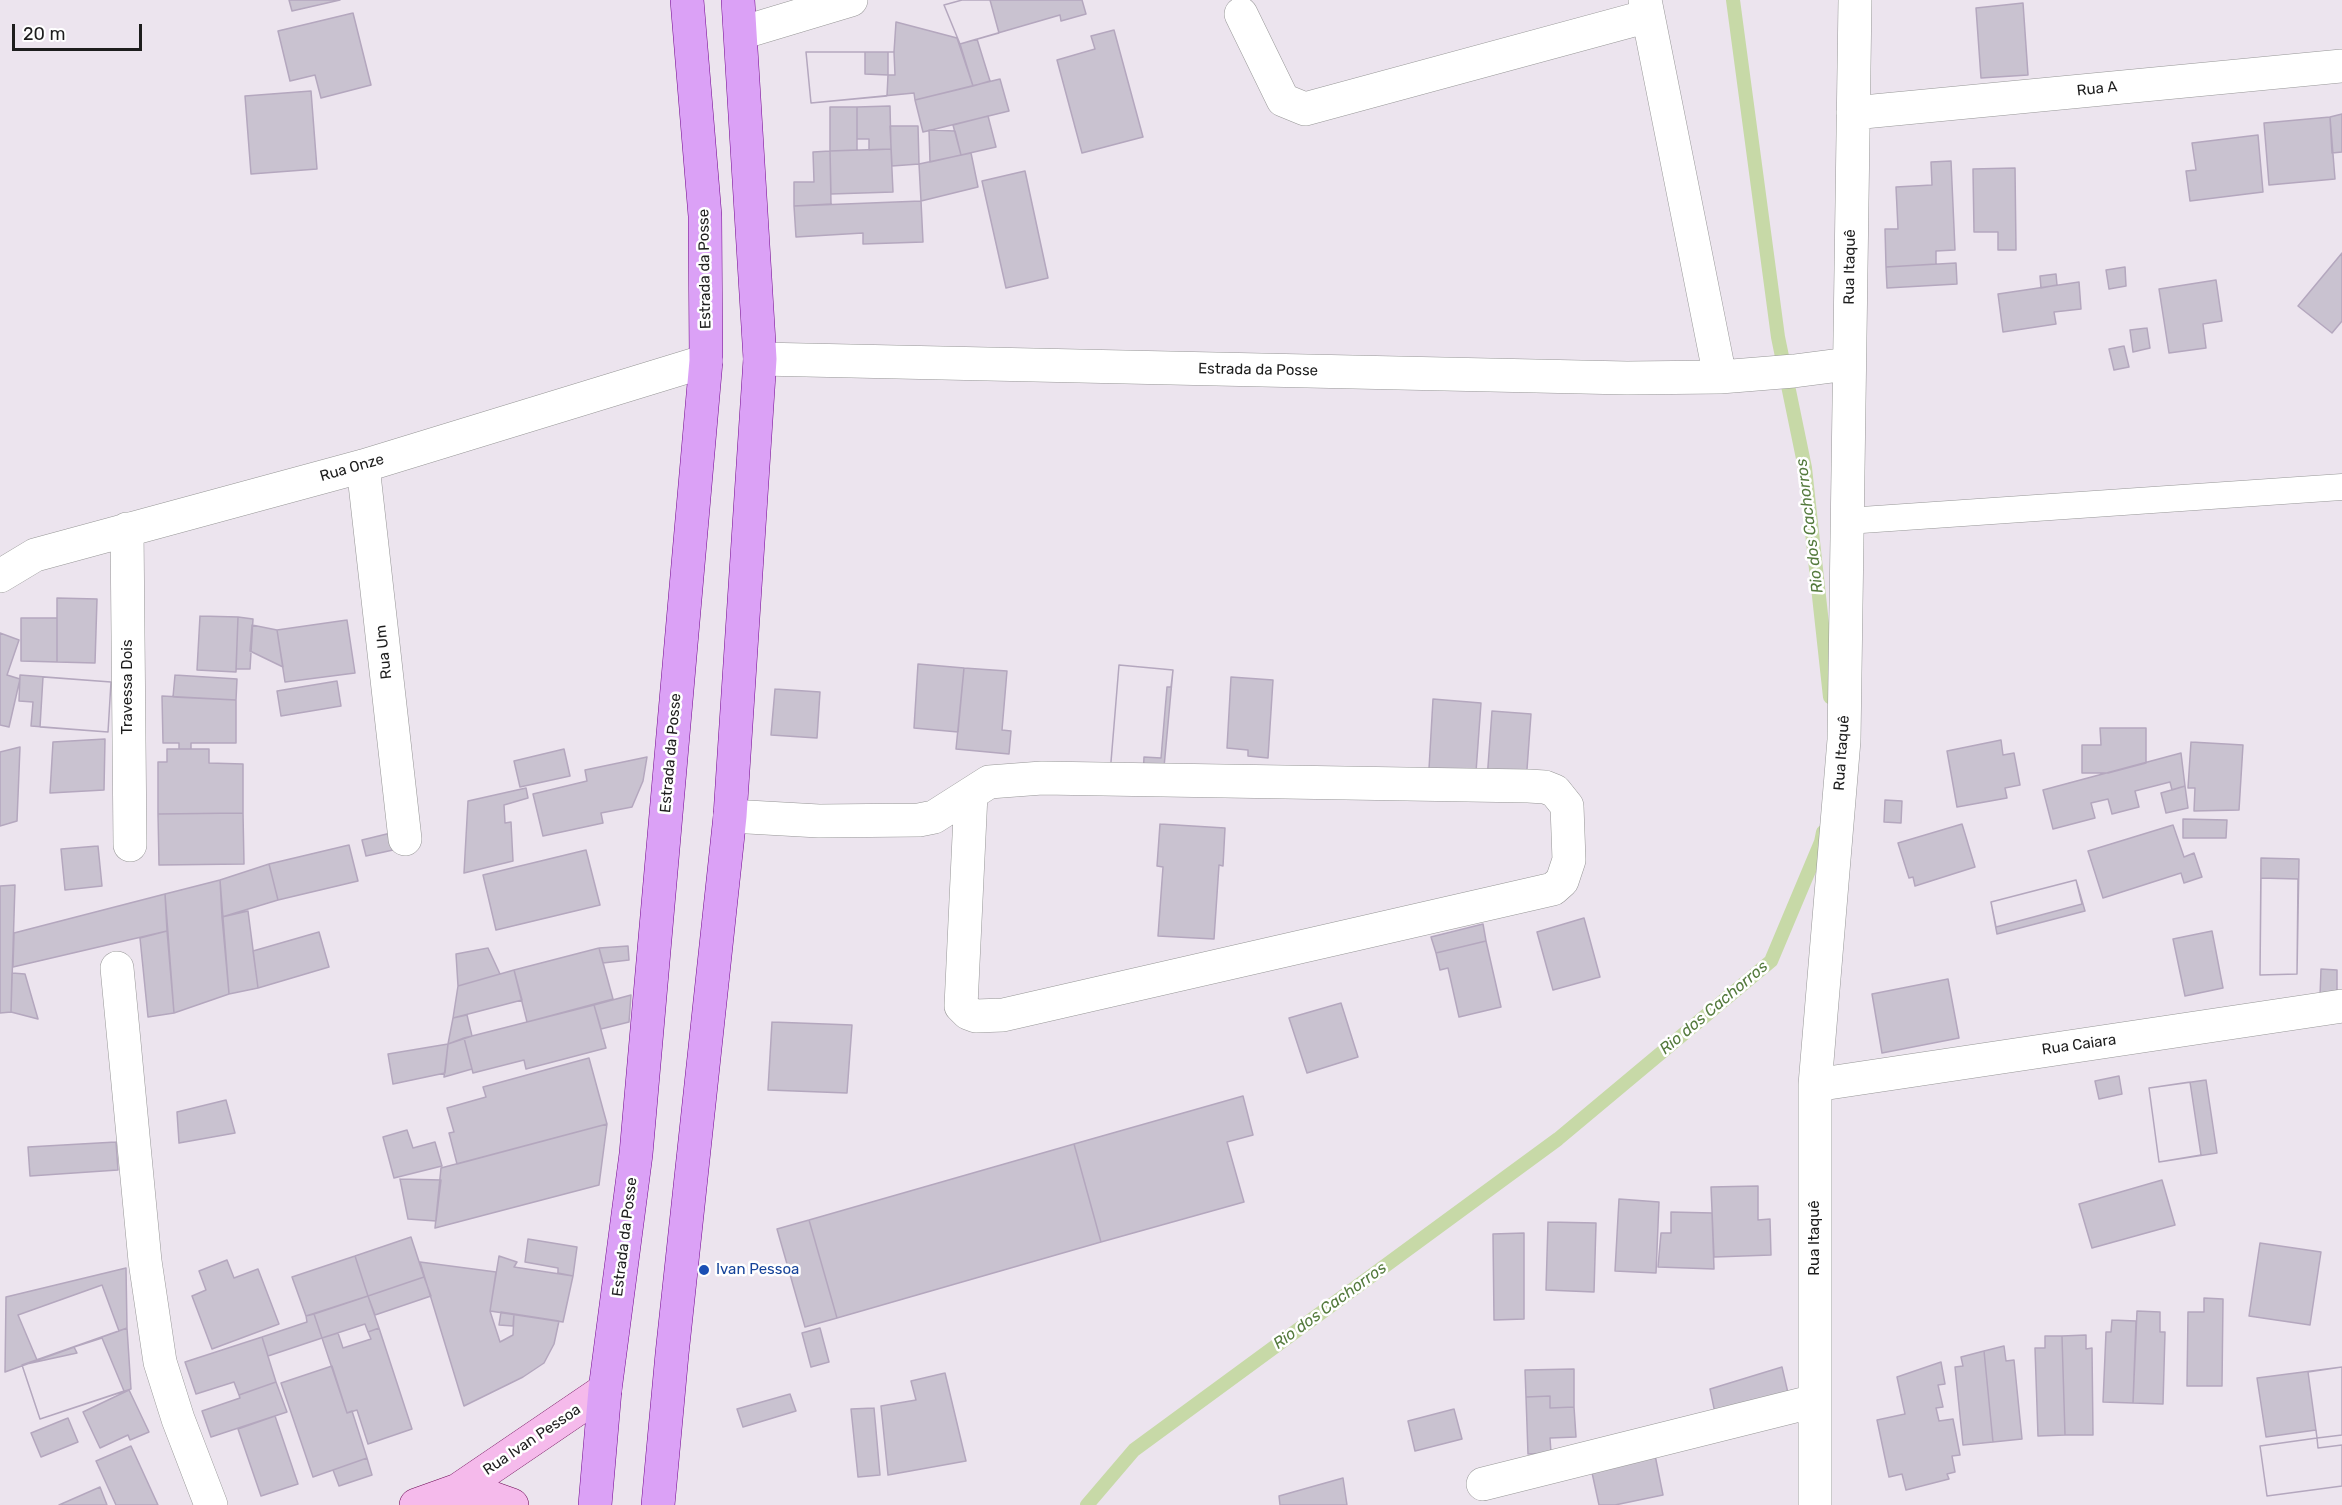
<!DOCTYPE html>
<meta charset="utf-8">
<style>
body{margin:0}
#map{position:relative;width:2342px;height:1505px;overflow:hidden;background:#ece4ee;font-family:Rubik,sans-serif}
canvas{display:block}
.scale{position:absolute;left:12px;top:24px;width:130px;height:27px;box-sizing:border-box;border:3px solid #1d1d1d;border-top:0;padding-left:8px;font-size:18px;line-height:21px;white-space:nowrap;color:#1d1d1d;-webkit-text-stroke:4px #fff;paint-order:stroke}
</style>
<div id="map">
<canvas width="2342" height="1505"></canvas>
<div class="scale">20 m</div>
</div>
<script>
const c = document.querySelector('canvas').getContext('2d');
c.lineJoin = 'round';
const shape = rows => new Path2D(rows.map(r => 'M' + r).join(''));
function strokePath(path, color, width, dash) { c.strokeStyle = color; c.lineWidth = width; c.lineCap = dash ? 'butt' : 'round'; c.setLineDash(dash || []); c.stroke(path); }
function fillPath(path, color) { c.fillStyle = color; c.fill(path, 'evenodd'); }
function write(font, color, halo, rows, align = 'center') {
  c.font = font + ' Rubik,sans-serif'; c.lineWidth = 5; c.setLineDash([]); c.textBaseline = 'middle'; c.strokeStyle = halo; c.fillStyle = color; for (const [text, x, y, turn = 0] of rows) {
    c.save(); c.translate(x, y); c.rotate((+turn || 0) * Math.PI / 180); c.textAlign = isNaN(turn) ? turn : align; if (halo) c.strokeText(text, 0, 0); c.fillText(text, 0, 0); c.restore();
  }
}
const stream = shape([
 [1733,0,1778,337,1805,468,1830,697],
 [1087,1505,1134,1450,1558,1139,1771,961,1821,842,1823,832]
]);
const building = shape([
 [289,0,340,0,292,11,289,0],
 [962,0,990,0,999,33,960,44,944,5,962,0],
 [962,0,1082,0,1086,14,1061,21,1060,15,960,44,944,5,962,0],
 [2023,3,2028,75,1981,78,1976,8,2023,3],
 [353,13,371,85,321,98,315,75,290,81,278,31,353,13],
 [896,22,957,38,973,86,915,100,914,93,811,103,806,52,894,52,896,22],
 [1114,30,1143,137,1082,153,1057,60,1095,49,1091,36,1114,30],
 [977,39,990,81,973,86,960,44,977,39],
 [806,52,894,52,895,75,888,75,887,96,811,103,806,52],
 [865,52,888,52,888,75,865,74,865,52],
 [1000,79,1009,111,923,132,915,100,1000,79],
 [311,91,317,169,251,174,245,96,311,91],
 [890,106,891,149,869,150,869,139,857,139,857,107,890,106],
 [830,107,857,107,857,150,830,151,830,107],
 [2342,114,2342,152,2332,153,2330,117,2342,114],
 [988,116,996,147,961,155,953,125,988,116],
 [2330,117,2335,179,2269,185,2264,123,2330,117],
 [890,126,918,126,919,164,892,166,890,126],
 [929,130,955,131,961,155,930,162,929,130],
 [2258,135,2263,192,2190,201,2186,171,2196,170,2192,143,2258,135],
 [891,149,893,192,831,194,830,151,891,149],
 [830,151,831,204,794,206,794,182,814,182,813,152,830,151],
 [971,153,978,187,921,201,919,164,971,153],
 [1951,161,1955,250,1936,251,1936,264,1886,267,1885,229,1898,229,1896,187,1932,185,1931,162,1951,161],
 [2015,168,2016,250,1998,250,1998,232,1974,232,1973,169,2015,168],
 [1025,171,1048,278,1006,288,982,181,1025,171],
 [921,201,923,242,863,244,863,233,796,237,794,206,921,201],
 [2342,253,2342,321,2332,333,2298,306,2342,253],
 [1956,263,1957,284,1887,288,1886,267,1956,263],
 [2125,267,2126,286,2109,289,2106,270,2125,267],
 [2056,274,2057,285,2041,288,2040,276,2056,274],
 [2216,280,2222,321,2203,324,2206,348,2169,353,2159,289,2216,280],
 [2079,282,2081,309,2054,312,2056,324,2003,332,1998,294,2079,282],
 [2147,328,2150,348,2133,352,2130,330,2147,328],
 [2124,346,2129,367,2114,370,2109,349,2124,346],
 [57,598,97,599,95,663,57,662,57,598],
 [200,616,238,617,236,672,197,670,200,616],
 [238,617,253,619,250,669,236,669,238,617],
 [21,618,57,618,57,662,21,661,21,618],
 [347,620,355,673,285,682,277,630,347,620],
 [252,625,277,630,283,667,250,651,252,625],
 [0,633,19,640,7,675,20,679,9,727,0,725,0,633],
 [918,664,964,668,958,732,914,728,918,664],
 [1119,665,1173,670,1163,778,1110,774,1119,665],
 [1119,665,1173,670,1171,687,1167,687,1161,758,1144,757,1143,777,1110,774,1119,665],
 [964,668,1007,671,1002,730,1011,731,1009,754,956,749,964,668],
 [20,675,111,682,108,732,31,726,33,702,19,701,20,675],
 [175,675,237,679,236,700,173,697,175,675],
 [43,677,111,682,108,732,40,727,43,677],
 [1231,677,1273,680,1268,758,1248,756,1248,750,1227,748,1231,677],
 [337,681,341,706,281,716,277,691,337,681],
 [775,689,820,692,817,738,771,735,775,689],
 [162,696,236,700,236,743,191,743,191,749,179,749,179,743,163,743,162,696],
 [1433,699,1481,703,1476,772,1429,769,1433,699],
 [1492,711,1531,714,1526,783,1487,780,1492,711],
 [2100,728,2146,728,2146,763,2108,773,2082,773,2082,745,2101,745,2100,728],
 [105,739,104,790,50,793,53,742,105,739],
 [2001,740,2003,755,2014,753,2020,785,2005,788,2007,798,1957,807,1947,751,2001,740],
 [2191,742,2243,745,2239,810,2194,811,2195,788,2188,788,2191,742],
 [20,747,17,821,0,826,0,752,20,747],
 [167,749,209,749,209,763,243,764,243,813,158,814,158,762,167,762,167,749],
 [564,749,570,776,520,787,514,761,564,749],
 [2181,753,2185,786,2172,790,2170,782,2135,791,2139,807,2112,814,2108,799,2091,803,2095,818,2053,829,2043,790,2181,753],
 [647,757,643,781,632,807,601,813,603,823,543,836,533,794,587,781,585,770,647,757],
 [2185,786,2188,808,2166,813,2161,793,2185,786],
 [526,788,528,798,504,805,505,823,511,822,513,861,464,873,468,801,526,788],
 [1885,800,1902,801,1901,823,1884,822,1885,800],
 [243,813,244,864,159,865,158,814,243,813],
 [2183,819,2227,820,2226,838,2183,838,2183,819],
 [1160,824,1225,828,1223,866,1219,865,1214,939,1158,936,1163,867,1157,866,1160,824],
 [1962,824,1975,867,1915,886,1913,877,1909,878,1898,843,1962,824],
 [2173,825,2184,857,2194,853,2202,877,2184,883,2181,873,2103,898,2088,851,2173,825],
 [399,831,402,848,366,856,362,840,399,831],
 [349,845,358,881,278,900,269,864,349,845],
 [98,846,102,886,65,890,61,849,98,846],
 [586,850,600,905,496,930,483,875,586,850],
 [2261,858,2299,859,2297,974,2260,975,2261,858],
 [269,864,278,900,222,917,220,880,269,864],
 [2261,878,2298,879,2297,974,2260,975,2261,878],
 [220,880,229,994,174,1013,165,894,220,880],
 [2076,880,2082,904,1996,927,1991,902,2076,880],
 [2076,880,2085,911,1997,934,1991,902,2076,880],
 [15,885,11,1012,0,1013,0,886,15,885],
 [165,894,167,931,13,967,14,933,165,894],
 [248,911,258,988,229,994,222,917,248,911],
 [1584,918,1600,977,1553,990,1537,932,1584,918],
 [1483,924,1486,941,1436,953,1431,937,1483,924],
 [167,931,174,1013,148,1017,140,938,167,931],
 [2212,931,2223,988,2185,996,2173,939,2212,931],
 [319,932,329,967,258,988,253,951,319,932],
 [1486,941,1501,1007,1459,1017,1448,968,1440,970,1436,953,1486,941],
 [628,946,629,960,603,963,599,948,628,946],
 [488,948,500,974,458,986,456,954,488,948],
 [599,948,613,999,527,1022,514,970,599,948],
 [2321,969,2337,970,2337,994,2320,996,2321,969],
 [514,970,522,1000,453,1018,458,986,514,970],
 [12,973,25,974,38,1019,11,1012,12,973],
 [1948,979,1959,1038,1882,1053,1872,994,1948,979],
 [631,995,629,1022,601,1029,594,1005,631,995],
 [1341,1003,1358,1057,1307,1073,1289,1018,1341,1003],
 [594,1005,606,1048,526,1069,524,1060,473,1073,464,1038,594,1005],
 [467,1015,472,1036,448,1044,453,1018,467,1015],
 [772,1022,852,1025,847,1093,768,1090,772,1022],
 [464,1038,472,1069,444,1077,448,1044,464,1038],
 [448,1044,445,1073,393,1084,388,1054,448,1044],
 [589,1058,607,1124,457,1164,449,1133,454,1132,447,1108,486,1097,483,1087,589,1058],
 [2119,1076,2122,1094,2099,1099,2095,1081,2119,1076],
 [2206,1080,2217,1153,2159,1162,2149,1088,2206,1080],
 [2190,1082,2201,1155,2159,1162,2149,1088,2190,1082],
 [1243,1096,1253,1135,1227,1142,1244,1202,1101,1242,1074,1144,1243,1096],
 [226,1100,235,1133,179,1143,177,1112,226,1100],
 [607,1124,599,1185,435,1228,441,1168,607,1124],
 [407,1130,413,1148,435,1142,442,1166,394,1178,383,1137,407,1130],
 [116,1142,118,1170,30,1176,28,1147,116,1142],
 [1074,1144,1101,1242,837,1318,809,1220,1074,1144],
 [400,1179,441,1180,436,1221,408,1219,400,1179],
 [2162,1180,2175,1225,2092,1248,2079,1204,2162,1180],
 [1758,1186,1758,1220,1770,1219,1771,1255,1714,1257,1711,1187,1758,1186],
 [1619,1199,1659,1202,1656,1273,1615,1271,1619,1199],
 [1671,1212,1712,1213,1714,1269,1658,1267,1661,1233,1671,1233,1671,1212],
 [809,1220,837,1318,805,1327,777,1229,809,1220],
 [1548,1222,1596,1223,1594,1292,1546,1290,1548,1222],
 [1524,1233,1524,1319,1494,1320,1493,1234,1524,1233],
 [411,1237,424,1277,368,1296,355,1256,411,1237],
 [528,1239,577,1247,573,1276,558,1273,558,1268,525,1262,528,1239],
 [2260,1243,2321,1252,2310,1325,2249,1316,2260,1243],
 [355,1256,368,1296,306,1316,292,1277,355,1256],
 [499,1256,517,1262,514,1267,573,1276,563,1322,490,1311,499,1256],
 [227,1260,234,1278,258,1269,279,1324,212,1349,192,1296,206,1290,199,1271,227,1260],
 [420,1262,496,1272,490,1311,500,1342,513,1335,514,1314,559,1321,554,1344,544,1363,523,1377,464,1406,420,1262],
 [126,1268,127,1328,5,1372,6,1297,126,1268],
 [424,1277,431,1296,375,1315,368,1296,424,1277],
 [102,1285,119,1331,37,1360,18,1315,102,1285],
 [368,1296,379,1328,368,1332,365,1324,322,1338,314,1314,368,1296],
 [2204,1298,2223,1299,2222,1386,2187,1386,2188,1312,2204,1312,2204,1298],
 [2137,1311,2160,1312,2160,1332,2165,1332,2163,1404,2133,1403,2137,1311],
 [501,1312,514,1314,513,1326,499,1325,501,1312],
 [314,1314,322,1338,268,1356,262,1337,307,1322,306,1316,314,1314],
 [2112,1320,2136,1321,2133,1403,2103,1402,2106,1332,2111,1332,2112,1320],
 [127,1328,131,1389,40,1419,22,1365,127,1328],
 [379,1328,412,1429,368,1444,357,1410,347,1413,322,1338,338,1333,343,1348,371,1339,368,1332,379,1328],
 [820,1328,829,1362,811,1367,802,1333,820,1328],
 [2086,1335,2086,1349,2092,1348,2093,1435,2065,1435,2062,1336,2086,1335],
 [2045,1336,2062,1336,2065,1435,2038,1436,2035,1348,2045,1348,2045,1336],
 [262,1337,276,1382,239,1395,234,1382,196,1394,185,1362,262,1337],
 [102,1338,124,1391,40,1419,22,1365,77,1353,74,1347,102,1338],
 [2004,1346,2006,1361,2014,1360,2022,1439,1993,1442,1984,1351,2004,1346],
 [1984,1351,1993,1442,1963,1445,1955,1367,1963,1366,1961,1357,1984,1351],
 [1941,1362,1945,1384,1938,1385,1943,1407,1936,1408,1939,1421,1953,1419,1960,1455,1952,1456,1955,1472,1947,1474,1949,1479,1906,1490,1902,1474,1889,1477,1877,1420,1905,1414,1897,1377,1941,1362],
 [332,1366,347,1413,352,1411,367,1458,313,1477,281,1383,332,1366],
 [1782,1367,1788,1393,1715,1413,1710,1389,1782,1367],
 [2342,1367,2342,1435,2317,1438,2308,1372,2342,1367],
 [2342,1367,2342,1435,2317,1438,2316,1430,2266,1437,2257,1378,2342,1367],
 [1574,1369,1574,1407,1550,1408,1550,1396,1526,1397,1525,1370,1574,1369],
 [945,1373,966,1461,888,1475,881,1406,916,1400,911,1381,945,1373],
 [276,1382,287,1412,211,1437,202,1411,240,1398,239,1395,276,1382],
 [129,1390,149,1432,130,1440,128,1435,100,1448,83,1412,129,1390],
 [790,1394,796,1411,743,1427,737,1409,790,1394],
 [1550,1396,1550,1408,1574,1407,1576,1437,1550,1438,1551,1453,1528,1454,1526,1397,1550,1396],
 [874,1408,880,1475,858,1477,851,1409,874,1408],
 [1454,1409,1462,1439,1415,1451,1408,1421,1454,1409],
 [275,1416,298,1484,261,1496,238,1429,275,1416],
 [68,1418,78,1442,41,1457,31,1433,68,1418],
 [2317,1438,2318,1448,2342,1445,2342,1486,2267,1496,2260,1446,2317,1438],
 [2317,1438,2318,1448,2342,1445,2342,1486,2267,1496,2260,1446,2317,1438],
 [131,1446,158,1505,116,1505,96,1461,131,1446],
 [1655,1455,1663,1495,1615,1505,1599,1505,1591,1468,1655,1455],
 [367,1458,372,1475,339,1486,333,1470,367,1458],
 [1343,1478,1347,1505,1280,1505,1279,1496,1343,1478],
 [100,1487,107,1505,59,1505,100,1487]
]);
const lane = shape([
 [1847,521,2342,487]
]);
const street = shape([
 [1645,0,1720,377],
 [1241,14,1283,100,1305,109,1648,16],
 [741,33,851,0],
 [1853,113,2342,66],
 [760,359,1627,378,1720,377,1794,371,1848,364],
 [363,466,405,839],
 [127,529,130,845],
 [0,576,35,555,363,466,706,361],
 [730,816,819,821,919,820,934,817,989,782,1042,778,1528,786,1545,787,1555,791,1567,806,1569,860,1562,881,1553,889,1003,1015,976,1016,968,1013,961,1006,971,794],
 [117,968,145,1261,160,1362,178,1419,211,1505],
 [1815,1085,2342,1006],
 [1483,1484,1815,1401],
 [1815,1505,1815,1085,1844,740,1855,0]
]);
const secondary = shape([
 [458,1490,484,1495,512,1505],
 [416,1505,458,1490,605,1390]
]);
const primary = shape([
 [595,1505,605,1390,636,1154,706,361,705,216,687,0],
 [658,1505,672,1354,730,816,760,359,738,0]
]);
const markers = [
 [704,1270,6,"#1a4fb4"]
];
const streetNames = [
 ["Rua A",2097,89,-6],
 ["Rua Itaquê",1850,267,-89],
 ["Estrada da Posse",705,269,-91],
 ["Estrada da Posse",1258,370,1],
 ["Rua Onze",352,468,-16],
 ["Rua Um",384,652,-96],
 ["Travessa Dois",128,687,-90],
 ["Estrada da Posse",671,753,-85],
 ["Rua Itaquê",1842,753,-86],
 ["Rua Caiara",2079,1045,-8],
 ["Estrada da Posse",625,1237,-83],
 ["Rua Itaquê",1815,1238,-90],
 ["Rua Ivan Pessoa",532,1440,-34]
];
const transitNames = [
 ["Ivan Pessoa",716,1270]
];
const waterNames = [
 ["Rio dos Cachorros",1810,526,-97],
 ["Rio dos Cachorros",1714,1008,-40],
 ["Rio dos Cachorros",1330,1306,-36]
];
strokePath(stream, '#c7d9a7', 14);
fillPath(building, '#c9c2d0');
strokePath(building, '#b4a7be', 1.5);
strokePath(lane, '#979797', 27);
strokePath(street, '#979797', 34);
strokePath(secondary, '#6d0c57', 34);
strokePath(primary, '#72098d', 34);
strokePath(lane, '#fff', 26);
strokePath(street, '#fff', 33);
strokePath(secondary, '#f5baeb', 33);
strokePath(primary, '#dba1f6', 33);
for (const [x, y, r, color] of markers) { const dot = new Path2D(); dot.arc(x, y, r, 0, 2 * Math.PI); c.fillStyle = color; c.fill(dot); strokePath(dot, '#fff', 2); }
write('15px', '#1d1d1d', '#fff', streetNames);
write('15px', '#164399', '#fff', transitNames, 'left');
write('italic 16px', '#547a3d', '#fff', waterNames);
</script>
